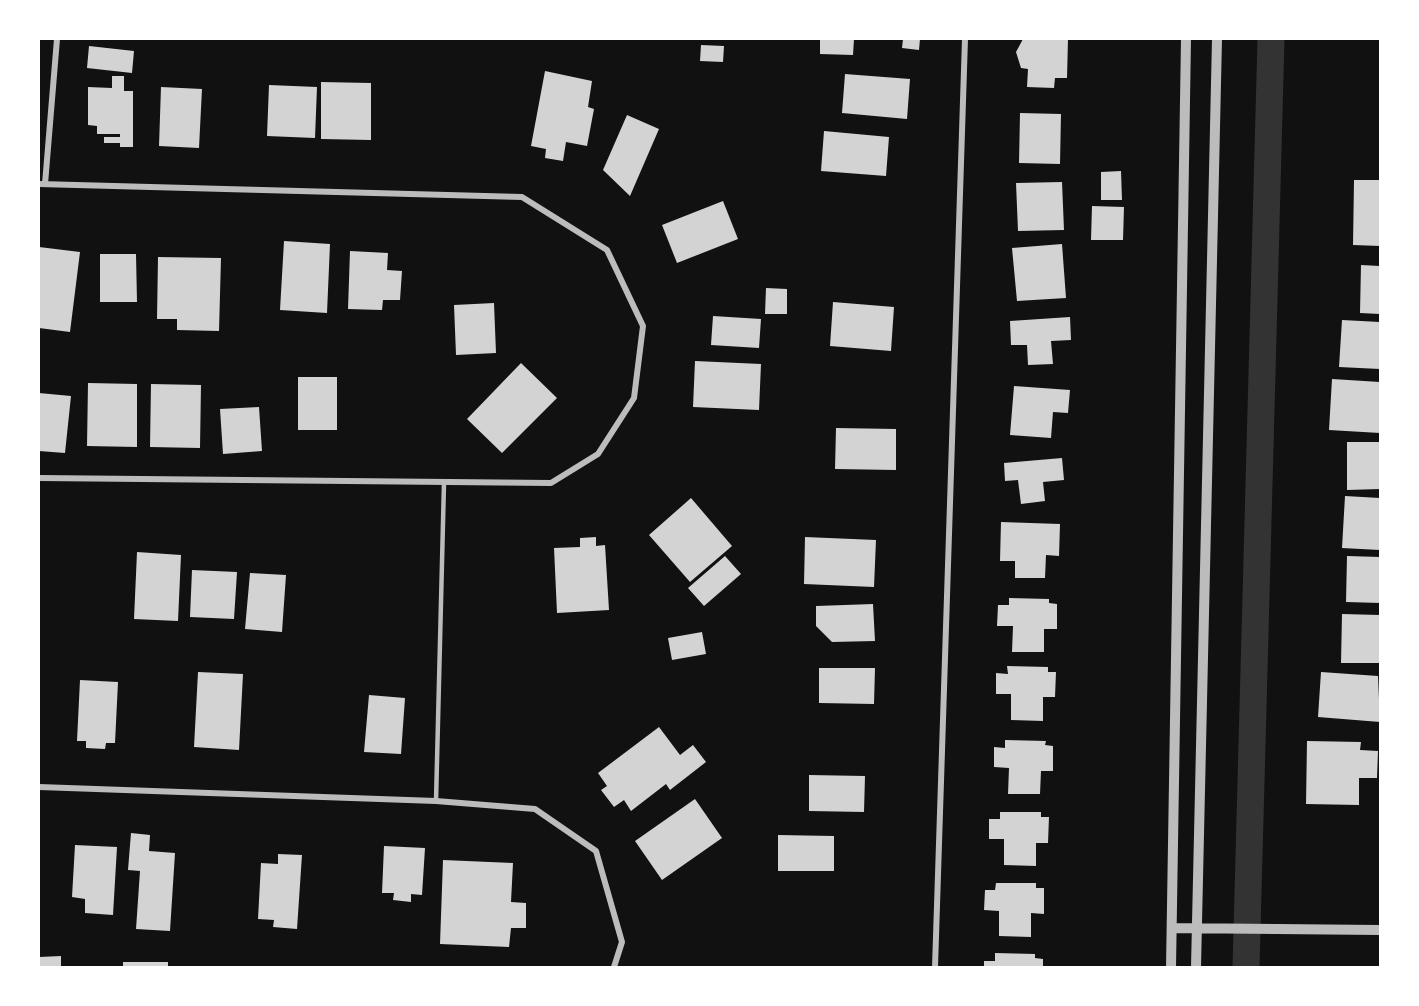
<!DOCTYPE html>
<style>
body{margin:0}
#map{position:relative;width:1419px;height:1006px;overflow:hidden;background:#111;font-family:"Space Grotesk",sans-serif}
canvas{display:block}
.frame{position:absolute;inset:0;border:40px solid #fff;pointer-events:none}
</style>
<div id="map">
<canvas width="1419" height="1006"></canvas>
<div class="frame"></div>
</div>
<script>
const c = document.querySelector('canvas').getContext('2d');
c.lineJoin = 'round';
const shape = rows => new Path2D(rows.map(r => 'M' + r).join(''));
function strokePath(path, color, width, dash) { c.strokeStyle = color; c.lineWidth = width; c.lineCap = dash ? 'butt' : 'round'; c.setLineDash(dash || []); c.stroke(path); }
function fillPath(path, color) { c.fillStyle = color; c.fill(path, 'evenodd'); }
const canal = shape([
 [1246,967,1271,39]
]);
const building = shape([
 [820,39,854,39,853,55,820,54],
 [903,39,920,39,919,50,902,48],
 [1023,39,1068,39,1067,78,1055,78,1054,88,1027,87,1028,69,1021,68,1016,52],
 [701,45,724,46,723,62,700,61],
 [89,46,134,51,132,73,87,68],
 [545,71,592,81,588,107,594,109,587,146,566,142,563,161,545,158,546,149,531,146],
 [845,74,910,79,907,119,842,113],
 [112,76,124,76,124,91,133,91,133,147,120,147,120,143,104,143,104,137,120,137,120,134,97,134,97,126,88,125,88,87,112,88],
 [321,82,371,83,371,140,321,139],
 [269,85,317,87,315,138,267,136],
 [161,87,202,89,199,148,159,146],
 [1020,113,1061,114,1060,164,1019,163],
 [627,115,659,129,630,196,603,170],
 [824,131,889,137,886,176,821,171],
 [1121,171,1122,200,1101,200,1101,172],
 [1354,180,1380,180,1380,246,1353,245],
 [1062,182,1064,230,1018,231,1016,183],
 [723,201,738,239,677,263,662,225],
 [1092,206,1124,207,1123,240,1091,240],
 [284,241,330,244,327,313,280,310],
 [1062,244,1066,298,1017,301,1012,248],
 [39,247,80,252,70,332,39,328],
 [350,251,388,253,387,270,402,271,400,300,383,300,382,310,348,309],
 [100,254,136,254,137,302,100,302],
 [158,257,221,258,219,331,177,330,177,319,157,319],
 [1361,265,1380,266,1380,314,1360,313],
 [766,288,787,289,787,314,765,314],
 [833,302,894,307,891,351,830,346],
 [494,303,496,353,456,355,454,305],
 [713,316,761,319,759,348,711,345],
 [1070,317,1071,340,1051,341,1053,364,1028,365,1027,345,1011,345,1010,321],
 [1342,320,1380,322,1380,369,1339,367],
 [695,361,761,364,759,410,693,407],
 [521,363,557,398,502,453,467,419],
 [298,377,337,377,337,430,298,430],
 [1332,379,1380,382,1380,433,1329,430],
 [88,383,137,384,137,447,87,446],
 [151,384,201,385,200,448,150,447],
 [1014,386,1070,390,1068,413,1053,412,1051,438,1010,435],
 [39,393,71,396,65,453,39,451],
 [259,407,262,451,223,454,220,409],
 [836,428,896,429,896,470,835,469],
 [1347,442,1380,442,1380,489,1347,490],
 [1062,458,1064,480,1043,482,1045,501,1021,504,1018,480,1005,481,1004,463],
 [1345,496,1380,498,1380,550,1342,548],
 [691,498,732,546,690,582,649,535],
 [1001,522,1060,524,1059,556,1046,555,1045,578,1015,578,1015,561,1000,561],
 [596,537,596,546,605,545,609,610,557,613,554,548,580,547,580,538],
 [805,537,876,540,874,587,804,584],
 [137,552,181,555,178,621,134,619],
 [725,556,741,574,704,606,688,588],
 [1347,556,1380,557,1380,603,1346,602],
 [192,570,237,572,234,619,190,617],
 [250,573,286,575,282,632,245,629],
 [1009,598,1049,599,1049,603,1057,604,1057,629,1044,629,1044,652,1012,652,1013,626,997,626,998,605,1009,605],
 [873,604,875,641,832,642,816,626,816,606],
 [1342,614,1380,615,1380,663,1341,663],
 [702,632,706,654,672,660,668,638],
 [1007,666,1048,667,1048,672,1056,672,1055,697,1043,697,1043,721,1011,720,1011,694,996,694,996,673,1008,674],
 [819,668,875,668,874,704,819,703],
 [198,672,243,674,239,750,194,747],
 [1321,672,1378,676,1380,722,1318,717],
 [80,680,118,682,115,743,106,743,105,749,86,748,86,741,77,741],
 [369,695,405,698,401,754,364,752],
 [659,727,680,755,693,745,706,762,670,790,666,784,631,811,624,800,614,807,601,790,607,786,598,773],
 [1005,740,1046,741,1045,745,1053,746,1053,771,1041,771,1040,794,1008,794,1009,768,994,767,994,747,1005,748],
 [1307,741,1361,742,1360,750,1378,751,1377,778,1359,778,1359,805,1306,804],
 [809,775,865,776,864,812,809,811],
 [695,799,722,838,662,880,635,841],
 [1000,812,1041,812,1041,817,1049,817,1048,843,1036,843,1036,866,1004,865,1004,839,989,839,989,819,1000,819],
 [131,833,150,835,149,851,175,853,170,931,136,929,140,871,128,870],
 [778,835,834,836,834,871,778,871],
 [75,845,117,847,113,915,85,913,85,899,72,897],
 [384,846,425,848,422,895,411,894,411,902,393,900,394,893,382,893],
 [278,854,302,855,297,929,273,927,274,920,258,919,261,863,278,864],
 [443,860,513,863,511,902,526,903,526,928,511,928,509,947,440,944],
 [996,883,1036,883,1036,888,1044,888,1044,914,1031,913,1031,937,999,936,999,911,984,910,985,890,995,890],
 [995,953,1035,954,1035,958,1043,959,1043,967,984,967,984,961,995,961],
 [61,956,61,967,39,967,39,957],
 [123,962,168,962,168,967,123,967]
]);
const service = shape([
 [436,801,444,483]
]);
const minor = shape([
 [39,184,522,197,607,250,643,326,634,398,598,454,551,483,39,478],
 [45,184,57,39],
 [39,787,436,801,535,809,596,851,622,942,614,967],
 [935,967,965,39]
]);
const tertiary = shape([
 [1172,928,1380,930],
 [1171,967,1186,39],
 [1196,967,1217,39]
]);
strokePath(canal, '#333', 27);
fillPath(building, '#d3d3d3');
strokePath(service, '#bcbcbc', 4.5);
strokePath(minor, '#bcbcbc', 6);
strokePath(tertiary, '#bcbcbc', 10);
</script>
